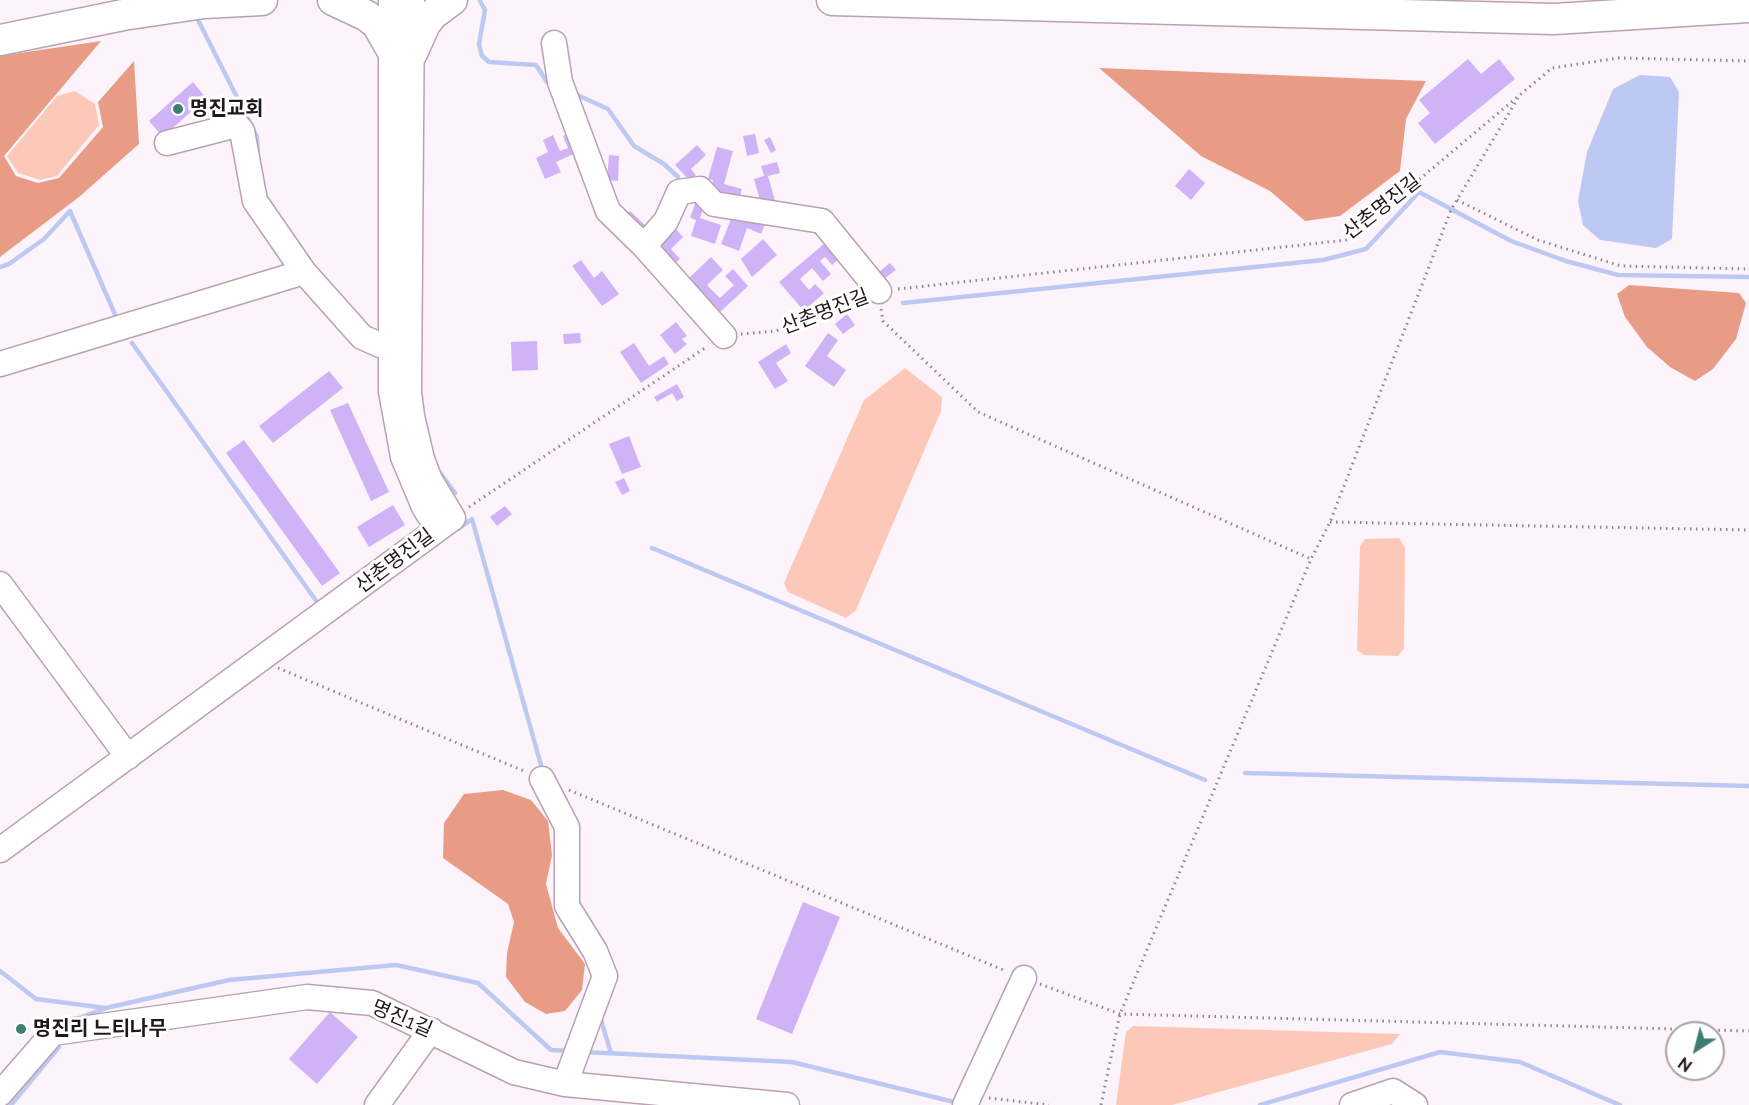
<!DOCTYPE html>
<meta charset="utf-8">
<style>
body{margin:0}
#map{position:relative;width:1749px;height:1105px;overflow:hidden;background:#fdf3fa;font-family:Raleway,sans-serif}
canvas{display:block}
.north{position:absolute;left:1665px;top:1021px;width:60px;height:60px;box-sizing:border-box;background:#fff;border:2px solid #a6a3a5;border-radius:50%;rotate:216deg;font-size:16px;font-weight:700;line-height:24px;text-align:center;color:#21181e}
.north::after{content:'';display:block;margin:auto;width:21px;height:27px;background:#3c7f72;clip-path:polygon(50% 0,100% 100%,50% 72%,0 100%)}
</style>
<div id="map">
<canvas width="1749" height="1105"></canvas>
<div class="north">N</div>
</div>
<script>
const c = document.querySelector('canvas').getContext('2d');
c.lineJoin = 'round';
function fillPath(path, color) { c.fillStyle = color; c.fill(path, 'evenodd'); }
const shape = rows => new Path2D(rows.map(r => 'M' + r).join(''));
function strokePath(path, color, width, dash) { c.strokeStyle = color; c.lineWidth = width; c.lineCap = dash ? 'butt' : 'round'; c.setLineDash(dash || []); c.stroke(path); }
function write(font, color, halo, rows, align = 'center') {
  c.font = font + ' Raleway,"Noto Sans KR",sans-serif'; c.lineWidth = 6; c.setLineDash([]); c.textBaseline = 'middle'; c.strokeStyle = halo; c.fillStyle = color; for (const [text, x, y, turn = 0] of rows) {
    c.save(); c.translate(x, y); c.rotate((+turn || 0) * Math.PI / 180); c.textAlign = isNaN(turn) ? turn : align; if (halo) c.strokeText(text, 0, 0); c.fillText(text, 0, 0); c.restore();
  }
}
const green = shape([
 [75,91,95,104,99,125,57,176,40,180,18,173,7,156,57,96],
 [905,368,942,397,941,411,856,610,846,618,788,592,784,583,864,400],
 [1399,538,1405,548,1404,649,1398,656,1364,655,1357,650,1360,546,1365,539],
 [1133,1026,1400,1034,1392,1044,1172,1105,1116,1105,1126,1032]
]);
const forest = shape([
 [101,41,4,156,16,176,38,183,59,178,103,127,98,102,134,61,139,144,79,197,0,257,0,56],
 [1099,68,1426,81,1406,119,1400,171,1340,216,1305,221,1270,191,1201,156],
 [1629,285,1739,293,1746,303,1736,339,1713,369,1695,381,1670,367,1647,347,1625,317,1617,294],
 [503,790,531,800,548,821,552,855,546,884,558,928,585,964,582,990,565,1011,546,1014,525,1002,506,977,507,953,514,922,508,904,443,858,444,823,464,794]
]);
const water = shape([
 [1640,75,1670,77,1679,92,1672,239,1656,248,1600,240,1583,225,1578,201,1587,152,1613,89]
]);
const stream = shape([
 [480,1,485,10,479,44,482,56,489,62,536,65,547,82,551,84],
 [195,14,257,137,258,156],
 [573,93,608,109,634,146,664,164,678,177],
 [0,267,9,264,44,239,70,211,117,319],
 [903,303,1323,260,1366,249,1419,192,1511,241,1566,261,1618,275,1749,277],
 [132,343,317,602],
 [438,470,455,493],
 [458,529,472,519,541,765],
 [652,548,1205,780],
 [1245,773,1749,786],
 [0,971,36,999,106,1008,229,980,396,965,478,983,551,1050,570,1051],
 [84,1016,104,1009],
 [601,1020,611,1053],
 [584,1052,792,1062,958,1103],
 [11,1105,59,1047],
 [1260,1105,1440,1052,1520,1062,1620,1105]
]);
const building = shape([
 [1468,59,1481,74,1499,59,1515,79,1435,144,1418,123,1430,113,1419,100],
 [193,82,206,98,163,137,149,121],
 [567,134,576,153,556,162,561,172,545,179,536,158,548,152,543,140,553,135,560,151,568,148,563,136],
 [755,134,759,153,747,156,743,136],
 [770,137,776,150,771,153,764,140],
 [697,145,706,155,691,169,696,175,690,181,675,165],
 [717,147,733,151,724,184,742,189,738,202,710,194,713,180,708,179],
 [609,155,619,156,618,181,607,180],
 [777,162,780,173,768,176,775,201,761,204,754,179,764,176,761,166],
 [1189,169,1205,183,1191,200,1175,186],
 [696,201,705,204,700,218,721,225,715,244,691,236,696,220,690,218],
 [630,211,648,228,642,235,623,218],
 [733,214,766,222,761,234,747,228,739,251,721,244],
 [673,226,683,237,671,249,680,259,671,267,651,246],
 [763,239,777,255,752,277,741,259],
 [825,243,839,259,832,265,825,257,820,261,831,274,823,281,812,268,800,279,809,290,815,284,824,293,804,311,779,282],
 [711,257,723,270,707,285,720,298,734,285,725,276,733,269,748,286,716,316,685,282],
 [581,260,594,278,602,271,619,294,602,306,572,266],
 [890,263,896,270,885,278,879,272],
 [847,314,855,325,843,334,835,324],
 [676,322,687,336,682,339,687,344,675,354,660,335],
 [580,333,581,343,564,344,563,334],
 [828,333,838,340,827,356,846,370,834,387,805,366],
 [537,341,538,370,512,371,511,342],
 [634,343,649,366,664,356,669,364,641,383,620,352],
 [786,344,791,353,776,363,788,381,775,389,758,362],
 [329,371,343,388,273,443,259,426],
 [677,384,684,397,677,401,672,393,657,402,654,397],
 [348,403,389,492,371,501,330,410],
 [629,436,641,467,622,474,609,444],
 [244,440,340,573,322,586,226,453],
 [624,478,630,491,622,495,615,482],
 [393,505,405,525,369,547,357,527],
 [505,506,512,514,497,526,490,517],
 [803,902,840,917,792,1034,756,1019],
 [330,1012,358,1037,317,1084,289,1059]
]);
const path = shape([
 [1457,200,1538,240,1621,266,1749,269],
 [898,289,1347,240,1552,68,1619,58,1749,61],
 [881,309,883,321,978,412,1311,559],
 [741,334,776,331,860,298],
 [469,507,708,346],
 [1330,522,1749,530],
 [278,668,524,771],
 [569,790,1006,971],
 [1040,984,1120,1014,1749,1031],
 [989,1098,1049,1105],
 [1101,1105,1120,1014,1311,559,1330,522,1451,210,1518,98]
]);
const minor = shape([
 [391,0,391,391,403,457,424,507,438,529],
 [554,43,560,82,608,211,644,246,724,336],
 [167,143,237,125,242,131,255,201,304,272,362,337,380,345,407,350],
 [644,246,666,221,679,192,700,189,714,204,822,221,879,291],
 [0,364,304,272],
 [0,584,128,757],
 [542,779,567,827,567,906,595,951,605,976,565,1084],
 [0,850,453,518,430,480,422,459,412,416,409,392,412,0],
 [0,1094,53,1033,307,997,372,1003,514,1072,565,1084,787,1105],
 [377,1105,431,1030],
 [965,1105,1024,978],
 [1352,1105,1393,1091,1415,1105]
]);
const major = shape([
 [333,0,367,16,377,24,392,50],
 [832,0,1554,19,1749,7],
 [0,40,123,15,204,3,262,0],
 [412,53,425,24,433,14,452,0]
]);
const markers = [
 [178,109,6,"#3c7f72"],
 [21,1029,6,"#3c7f72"]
];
const poiNames = [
 ["명진교회",190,109],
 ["명진리 느티나무",33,1029]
];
const streetNames = [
 ["산촌명진길",1382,207,-38],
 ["산촌명진길",825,312,-21],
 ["산촌명진길",395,561,-37],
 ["명진1길",402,1019,23]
];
fillPath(green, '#fcc9b9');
fillPath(forest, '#e99c85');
fillPath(water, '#bdc9f2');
strokePath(stream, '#bdc9f2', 4.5);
fillPath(building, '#d0b3f7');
strokePath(minor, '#b9a1b3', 27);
strokePath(major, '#b9a1b3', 33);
strokePath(path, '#8f868c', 3, [1.5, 4.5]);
strokePath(minor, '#fff', 24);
strokePath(major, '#fff', 30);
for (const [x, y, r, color] of markers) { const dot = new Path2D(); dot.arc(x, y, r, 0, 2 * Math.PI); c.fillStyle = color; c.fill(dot); strokePath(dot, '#fff', 2); }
write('bold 20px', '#21181e', '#fff', poiNames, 'left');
write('20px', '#21181e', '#fff', streetNames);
</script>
